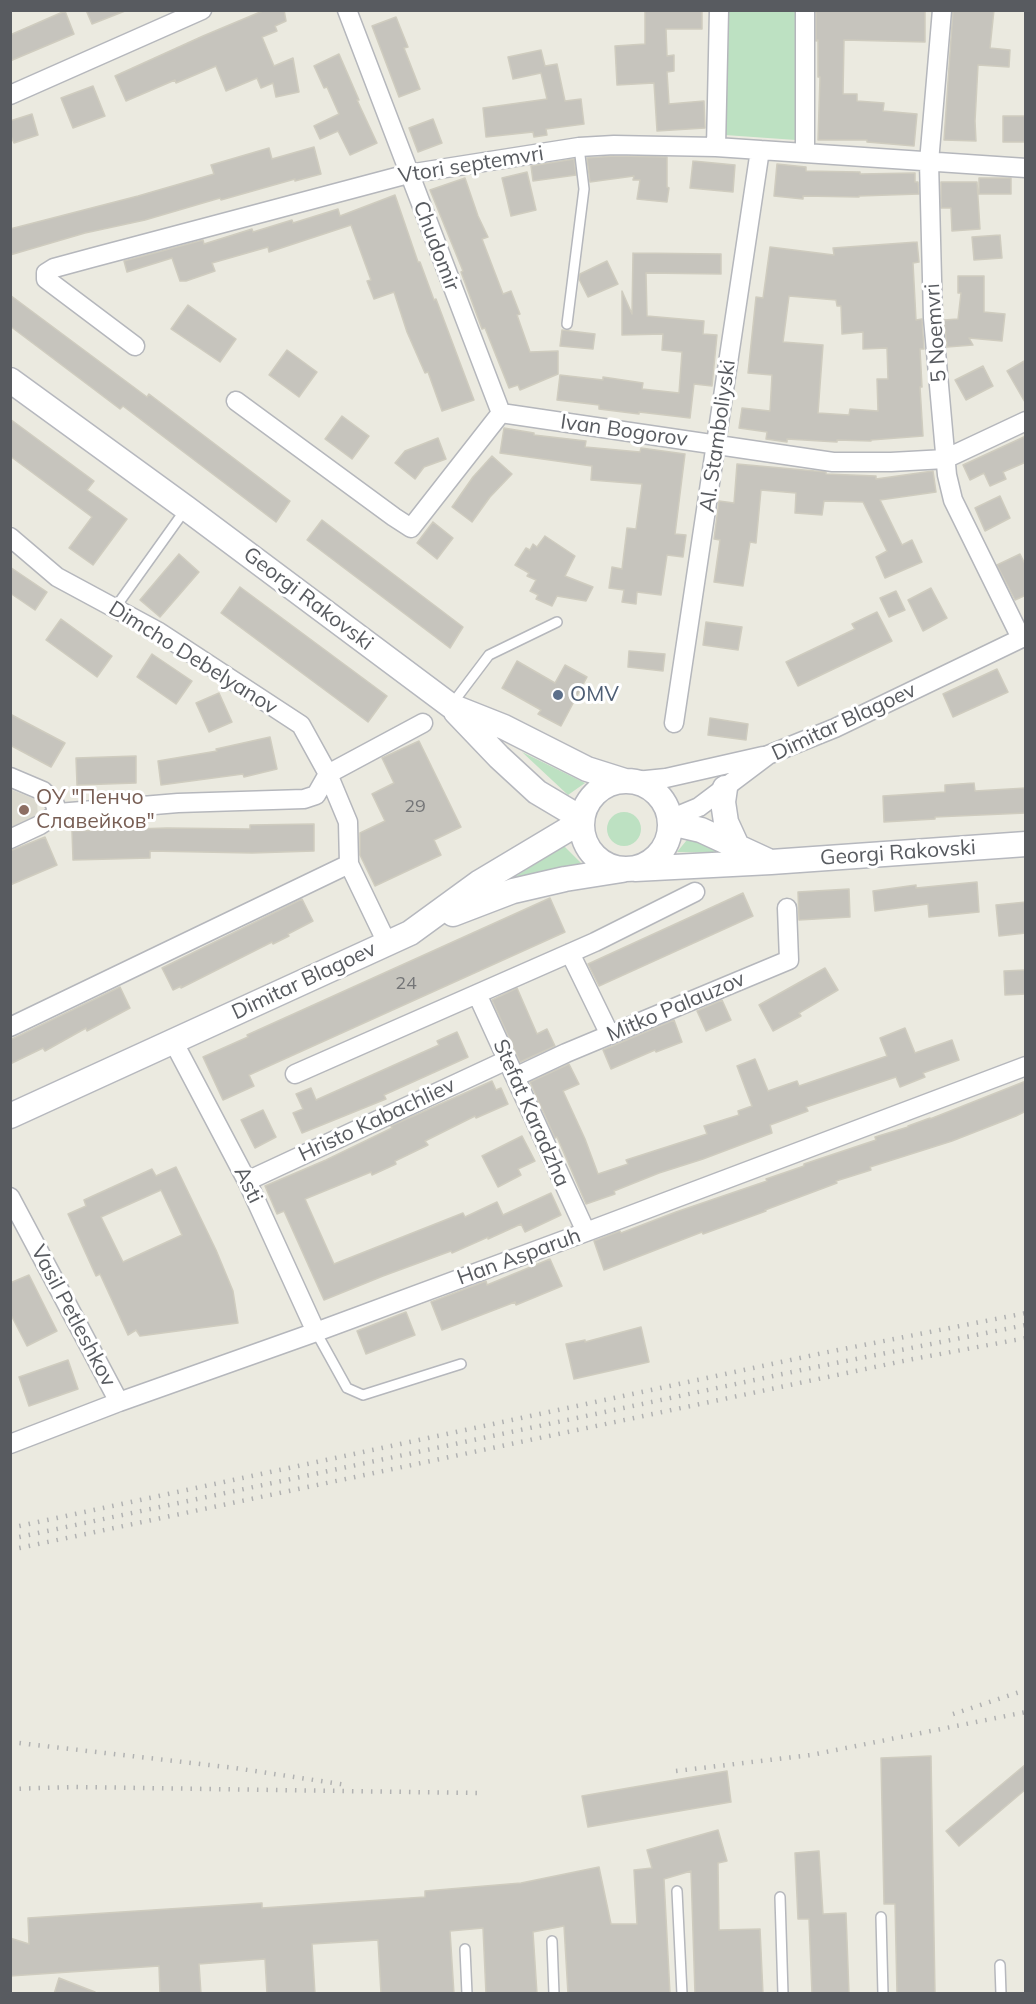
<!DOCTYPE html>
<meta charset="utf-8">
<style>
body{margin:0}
#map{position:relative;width:1036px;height:2004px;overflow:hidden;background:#ebeae0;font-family:Mulish,sans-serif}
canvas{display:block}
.frame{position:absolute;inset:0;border:12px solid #585b60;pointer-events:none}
</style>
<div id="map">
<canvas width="1036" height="2004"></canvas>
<div class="frame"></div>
</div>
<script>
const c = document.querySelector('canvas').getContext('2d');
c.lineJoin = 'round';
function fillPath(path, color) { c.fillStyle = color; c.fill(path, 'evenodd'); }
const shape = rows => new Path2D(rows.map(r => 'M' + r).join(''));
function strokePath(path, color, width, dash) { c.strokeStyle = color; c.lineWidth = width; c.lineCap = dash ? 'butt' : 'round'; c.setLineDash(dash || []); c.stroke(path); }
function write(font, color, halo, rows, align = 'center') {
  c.font = font + ' Mulish,sans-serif'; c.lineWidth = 6; c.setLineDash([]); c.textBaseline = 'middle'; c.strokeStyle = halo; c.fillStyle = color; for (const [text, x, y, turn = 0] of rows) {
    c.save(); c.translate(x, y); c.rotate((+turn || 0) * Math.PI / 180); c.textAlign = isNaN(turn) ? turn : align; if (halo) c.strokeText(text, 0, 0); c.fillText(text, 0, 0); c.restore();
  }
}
const education = shape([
 [10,789,37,800,38,820,10,832]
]);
const green = shape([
 [727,11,797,11,796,140,725,135],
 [522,752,585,783,568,795],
 '607 829a17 17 0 1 1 34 0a17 17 0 1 1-34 0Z',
 [691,835,709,843,718,853,677,852],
 [564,846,587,869,505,883]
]);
const building = shape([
 [86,10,125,10,125,11,92,24,86,10],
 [265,10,284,10,286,21,275,26,277,31,262,37,274,66,293,58,299,92,276,97,273,83,261,88,257,78,226,91,216,66,176,83,175,80,126,101,115,76,203,36,265,10],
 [645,10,702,10,702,29,666,29,667,56,674,55,674,71,667,72,669,104,704,101,705,128,657,131,654,83,617,85,615,46,645,44,645,10],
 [816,10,925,10,925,42,844,40,843,94,857,94,857,101,884,103,883,111,917,114,914,146,867,142,867,140,818,140,820,77,818,77,818,40,816,41,816,10],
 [953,10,994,10,990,48,1010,50,1009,67,978,65,975,121,976,141,944,140,953,10],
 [65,11,74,34,10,61,10,35,65,11],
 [396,17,408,47,404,48,420,89,399,97,372,26,396,17],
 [541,50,545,66,557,64,565,101,581,99,584,124,546,129,547,135,534,137,533,132,486,137,483,108,547,99,541,73,513,79,508,57,541,50],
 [339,54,359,100,357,100,377,143,350,155,338,131,320,139,314,126,339,114,327,87,324,88,314,66,339,54],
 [93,86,105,116,73,128,61,98,93,86],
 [32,114,38,135,14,143,10,134,10,121,32,114],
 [1003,116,1026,116,1026,142,1003,142,1003,116],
 [433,119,442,143,418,152,409,128,433,119],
 [314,147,321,174,295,181,295,179,221,200,220,198,145,220,85,233,10,255,10,229,138,196,214,174,211,165,269,148,272,159,314,147],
 [614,156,667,157,667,187,669,188,667,202,637,199,640,180,633,180,634,176,590,182,587,158,614,156],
 [574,159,576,175,533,181,531,166,574,159],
 [693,161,735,165,733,192,690,188,693,161],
 [777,164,806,167,806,171,860,172,860,174,915,173,915,182,918,182,919,194,859,196,859,197,803,196,803,199,774,196,777,164],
 [527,172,536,210,511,216,502,178,527,172],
 [465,178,478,216,488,237,482,239,503,294,511,291,520,314,517,315,530,352,558,351,558,374,520,390,518,385,509,388,485,328,482,329,461,272,463,271,430,190,465,178],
 [979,178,1011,178,1011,194,979,194,979,178],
 [941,182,977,182,980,229,952,231,951,208,941,208,941,182],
 [395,195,418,262,420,262,434,300,436,299,474,400,442,411,428,372,425,373,407,332,394,292,374,299,367,281,371,280,351,225,269,252,268,247,212,263,215,271,186,281,180,281,172,258,127,272,124,261,203,240,204,244,252,229,253,232,292,220,293,223,338,209,340,216,395,195],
 [1000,235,1002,258,974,260,972,237,1000,235],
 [917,242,919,262,913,263,916,320,922,319,924,349,920,349,922,387,920,387,923,436,871,440,871,441,837,440,837,442,787,439,787,442,766,439,767,432,739,428,742,408,770,411,772,375,748,373,756,297,763,298,770,247,834,255,833,248,917,242],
 [789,296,836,300,837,306,841,306,842,334,863,332,863,349,887,348,888,379,877,379,878,411,850,409,849,415,818,413,823,345,783,342,789,296],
 [633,253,721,254,721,274,646,273,647,316,704,321,703,334,717,335,712,386,694,384,690,418,639,412,639,414,599,409,599,405,557,400,560,375,603,380,603,377,643,383,642,389,679,393,682,352,662,350,663,334,622,335,622,291,632,314,633,253],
 [607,261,618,284,588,297,579,279,580,274,607,261],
 [958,276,984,276,984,312,1005,314,1002,341,969,338,973,345,947,347,944,320,958,319,961,293,958,293,958,276],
 [10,295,147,397,149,394,290,501,276,522,123,406,120,409,10,326,10,295],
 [188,305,236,339,220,362,171,329,188,305],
 [562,330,595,334,593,349,560,346,562,330],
 [287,350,317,372,299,397,269,375,287,350],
 [1026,360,1026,404,1007,371,1026,360],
 [983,366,993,386,966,400,955,380,983,366],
 [342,416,369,436,352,459,325,439,342,416],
 [10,419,94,481,87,490,127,519,93,565,69,548,92,517,10,456,10,419],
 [504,428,534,433,534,435,586,441,585,447,640,452,641,448,685,454,675,534,686,535,683,557,667,555,661,595,637,592,636,604,622,602,624,590,609,588,612,567,622,569,627,528,636,529,642,484,591,480,592,466,500,453,504,428],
 [1026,436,1026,462,1003,472,1006,479,990,486,984,473,970,480,963,465,1026,436],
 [438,438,446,459,424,467,415,479,395,463,405,451,438,438],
 [492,456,512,474,490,497,472,522,452,507,473,477,492,456],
 [737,464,826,472,826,474,876,476,876,479,933,471,936,492,880,500,902,545,912,540,922,562,885,578,876,557,887,551,863,502,824,501,822,515,795,513,796,493,761,490,756,543,750,542,743,586,714,582,720,540,714,539,719,501,734,503,737,464],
 [1000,496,1010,518,985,531,975,508,1000,496],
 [322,520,463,627,450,648,307,540,322,520],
 [433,522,453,538,437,559,417,543,433,522],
 [545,536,575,556,565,576,593,587,586,601,557,596,552,606,536,599,538,595,530,591,536,580,527,576,529,573,515,565,526,548,530,550,533,544,537,547,545,536],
 [179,554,199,572,160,617,140,600,179,554],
 [1020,554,1026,566,1026,595,1015,600,997,565,1020,554],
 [10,567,47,592,35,610,10,593,10,567],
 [240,587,387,696,368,722,221,613,240,587],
 [931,588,947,618,923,631,908,600,931,588],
 [896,591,905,610,889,617,880,598,896,591],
 [877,612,892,641,798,686,786,662,855,629,852,624,877,612],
 [61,619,112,656,97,677,46,640,61,619],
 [706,622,742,627,738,650,703,645,706,622],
 [629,651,665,654,663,671,628,667,629,651],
 [152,654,192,681,176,704,137,677,152,654],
 [517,661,555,683,565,665,587,677,561,726,538,714,541,710,502,688,517,661],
 [997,669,1008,692,953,717,943,694,997,669],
 [219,693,232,722,209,732,196,703,219,693],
 [10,714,65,743,51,767,10,745,10,714],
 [710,718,748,724,746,740,708,735,710,718],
 [270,737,277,769,244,777,243,774,161,785,158,761,217,751,216,749,270,737],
 [419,741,461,827,434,840,441,855,375,886,360,855,360,833,385,821,372,794,394,783,382,758,419,741],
 [136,756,136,783,77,785,76,758,136,756],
 [974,783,975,791,1026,788,1026,813,935,817,935,819,884,822,883,796,945,792,945,785,974,783],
 [314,824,314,851,252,853,150,851,150,858,73,860,72,831,167,828,250,829,250,825,314,824],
 [45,837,57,865,10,885,10,851,45,837],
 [977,882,979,912,929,917,928,904,875,911,873,891,916,885,916,888,977,882],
 [849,889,850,917,799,920,798,892,849,889],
 [743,893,753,916,599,986,588,964,743,893],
 [550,898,565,932,249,1075,254,1086,223,1100,203,1057,248,1037,247,1035,550,898],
 [302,899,313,921,288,934,289,936,273,944,272,942,181,988,181,986,173,990,162,968,302,899],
 [1026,902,1026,933,999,936,996,905,1026,902],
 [825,968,838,990,799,1013,801,1016,773,1031,759,1005,825,968],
 [1026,970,1026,994,1005,995,1004,971,1026,970],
 [120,987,130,1008,87,1031,86,1028,45,1051,43,1048,10,1064,10,1040,120,987],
 [517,988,537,1034,547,1029,555,1046,520,1062,492,1000,517,988],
 [722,1000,731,1020,706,1031,697,1011,722,1000],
 [674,1020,682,1042,656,1052,655,1050,611,1069,603,1050,674,1020],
 [905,1028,915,1053,952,1040,959,1060,923,1073,925,1077,900,1087,896,1077,806,1107,808,1111,770,1125,772,1133,703,1159,659,1173,614,1191,615,1194,586,1204,557,1137,555,1138,530,1082,569,1064,579,1084,563,1091,585,1139,598,1174,628,1164,626,1160,707,1134,704,1126,739,1115,738,1111,752,1106,737,1066,755,1059,768,1091,797,1081,799,1086,887,1056,880,1038,905,1028],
 [457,1032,468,1057,384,1095,386,1099,302,1133,293,1113,303,1109,296,1094,311,1088,316,1100,439,1045,437,1041,457,1032],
 [492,1081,496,1090,501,1088,508,1104,476,1118,475,1116,425,1141,428,1145,395,1161,396,1164,372,1175,371,1172,305,1199,334,1264,463,1213,465,1217,497,1202,503,1215,551,1193,561,1215,525,1232,521,1224,488,1239,488,1237,452,1253,451,1251,383,1276,324,1300,284,1211,277,1214,265,1186,326,1160,392,1128,391,1126,492,1081],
 [1026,1081,1026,1111,1016,1116,952,1141,870,1167,871,1170,836,1181,837,1183,765,1210,766,1211,703,1234,702,1232,604,1270,594,1241,620,1231,621,1233,676,1212,767,1181,766,1179,804,1166,804,1164,876,1140,875,1137,908,1127,908,1126,930,1118,930,1119,1026,1081],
 [263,1110,276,1137,255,1148,241,1120,263,1110],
 [522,1136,535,1161,518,1169,521,1175,498,1187,482,1156,522,1136],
 [176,1167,216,1250,233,1291,238,1323,140,1336,136,1330,128,1335,100,1274,96,1276,68,1214,86,1206,84,1200,152,1169,156,1176,176,1167],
 [161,1190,182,1235,123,1262,101,1217,161,1190],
 [550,1259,562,1286,516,1305,515,1302,442,1330,431,1302,486,1281,487,1285,550,1259],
 [29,1275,57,1331,27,1346,10,1313,10,1283,29,1275],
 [406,1312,415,1335,366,1354,357,1331,406,1312],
 [641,1327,649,1362,574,1379,566,1344,585,1340,585,1342,641,1327],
 [68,1360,78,1389,29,1406,19,1377,68,1360],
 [931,1756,935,1994,897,1994,895,1904,884,1904,881,1758,931,1756],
 [1026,1764,1026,1789,959,1846,946,1831,1026,1764],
 [727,1771,731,1802,588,1827,582,1796,727,1771],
 [718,1830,727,1861,718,1863,719,1930,760,1929,763,1994,695,1994,691,1871,664,1879,670,1994,568,1994,564,1926,533,1932,537,1994,486,1994,483,1928,450,1931,454,1994,381,1994,378,1940,312,1944,315,1994,267,1994,265,1959,199,1964,201,1994,160,1994,159,1966,10,1976,10,1938,29,1944,28,1918,262,1903,262,1908,425,1897,425,1891,521,1883,599,1867,611,1924,637,1924,634,1870,652,1868,647,1850,718,1830],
 [819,1851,823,1914,846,1913,849,1994,812,1994,809,1919,798,1919,795,1853,819,1851],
 [59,1978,95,1992,95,1994,54,1994,59,1978]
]);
const lane = shape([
 [567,324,584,189,579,147],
 [115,608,185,510],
 [452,704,489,655,557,622],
 [316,1332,347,1388,363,1395,461,1364],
 [677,1891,682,1994],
 [780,1897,783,1994],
 [881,1917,883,1994],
 [552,1941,554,1994],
 [465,1949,467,1994],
 [1000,1965,1001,1994]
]);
const street = shape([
 [347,10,501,413],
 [942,10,929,162,933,318,947,475,953,500,1021,638],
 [10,95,202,10],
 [716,147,719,10],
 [805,152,805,10],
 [135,346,46,279,46,273,54,268,91,258,408,174,579,147,614,145,716,147,1026,168],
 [236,401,394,517,411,528,501,413],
 [501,413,833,462,891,462,945,459,1026,421],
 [10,537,57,577,159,632,301,725,328,774,316,795,304,799,178,803,58,813,54,802,43,791,10,777],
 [674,723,760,150],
 [636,781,666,778,763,756],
 [670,819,699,807,768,755,835,728,1026,636],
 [10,839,40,825,58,813],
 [387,943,349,864,348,822,328,774,423,723],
 [570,953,610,1035],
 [477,994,586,1232],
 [10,1027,349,864],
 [173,1041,247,1181,316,1332],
 [295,1074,595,942,695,892],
 [515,1077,566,1053,789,960,787,908],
 [247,1181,507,1060],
 [10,1197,119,1402],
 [10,1444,119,1402,316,1332,586,1232,1026,1066]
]);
const secondary = shape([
 [10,380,186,508,451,706,504,727,587,769,625,781],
 [456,712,499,757,537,792,574,814,582,817],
 '582 825a44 44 0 1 1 88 0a44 44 0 1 1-88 0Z',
 [725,788,723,802,726,822,737,846],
 [671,823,701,830,766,860],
 [635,869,771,862,1026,844],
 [453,914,513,891,565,879,622,870],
 [10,1116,410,933,480,882,582,821]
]);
const rail = shape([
 [10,1528,823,1353,1026,1313],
 [10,1539,806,1369,1026,1325],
 [10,1550,908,1360,1026,1338],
 [953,1714,1026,1690],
 [10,1742,235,1768,347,1785],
 [676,1771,811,1755,1026,1712],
 [10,1789,75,1787,477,1793]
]);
const markers = [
 [558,695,6,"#5c6f8a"],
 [24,810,6,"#8d6e63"]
];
const numberNames = [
 ["29",415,807],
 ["24",406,984]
];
const streetNames = [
 ["Vtori septemvri",471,165,-9],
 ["Chudomir",436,246,69],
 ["5 Noemvri",936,333,-94],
 ["Ivan Bogorov",624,431,8],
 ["Al. Stamboliyski",718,436,-82],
 ["Georgi Rakovski",308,599,37],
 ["Dimcho Debelyanov",193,658,32],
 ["Dimitar Blagoev",844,722,-25],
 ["Georgi Rakovski",898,853,-4],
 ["Dimitar Blagoev",304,981,-25],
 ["Mitko Palauzov",676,1007,-23],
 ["Stefat Karadzha",531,1113,66],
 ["Hristo Kabachliev",377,1120,-25],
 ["Asti",248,1185,64],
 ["Han Asparuh",519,1257,-20],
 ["Vasil Petleshkov",73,1316,62]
];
const serviceNames = [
 ["OMV",570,695]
];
const educationNames = [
 ["ОУ \"Пенчо",36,798],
 ["Славейков\"",36,822]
];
fillPath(education, '#dbd9ce');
fillPath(green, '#bde1c2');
fillPath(building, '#c6c4bd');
strokePath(building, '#cfccbf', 1.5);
strokePath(lane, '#b5b7bc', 12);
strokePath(street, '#b5b7bc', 21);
strokePath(secondary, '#b6b8be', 27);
strokePath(lane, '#fff', 9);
strokePath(street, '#fff', 18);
strokePath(secondary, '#fff', 24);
strokePath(rail, '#b1b2b2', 4.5, [1.5, 8]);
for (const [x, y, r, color] of markers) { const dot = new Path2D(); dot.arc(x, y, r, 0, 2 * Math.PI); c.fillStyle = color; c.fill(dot); strokePath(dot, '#fff', 2); }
write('18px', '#747577', null, numberNames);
write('21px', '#585b60', '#fff', streetNames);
write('21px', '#4e5e75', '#fff', serviceNames, 'left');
write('21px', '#785e54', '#fff', educationNames, 'left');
</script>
